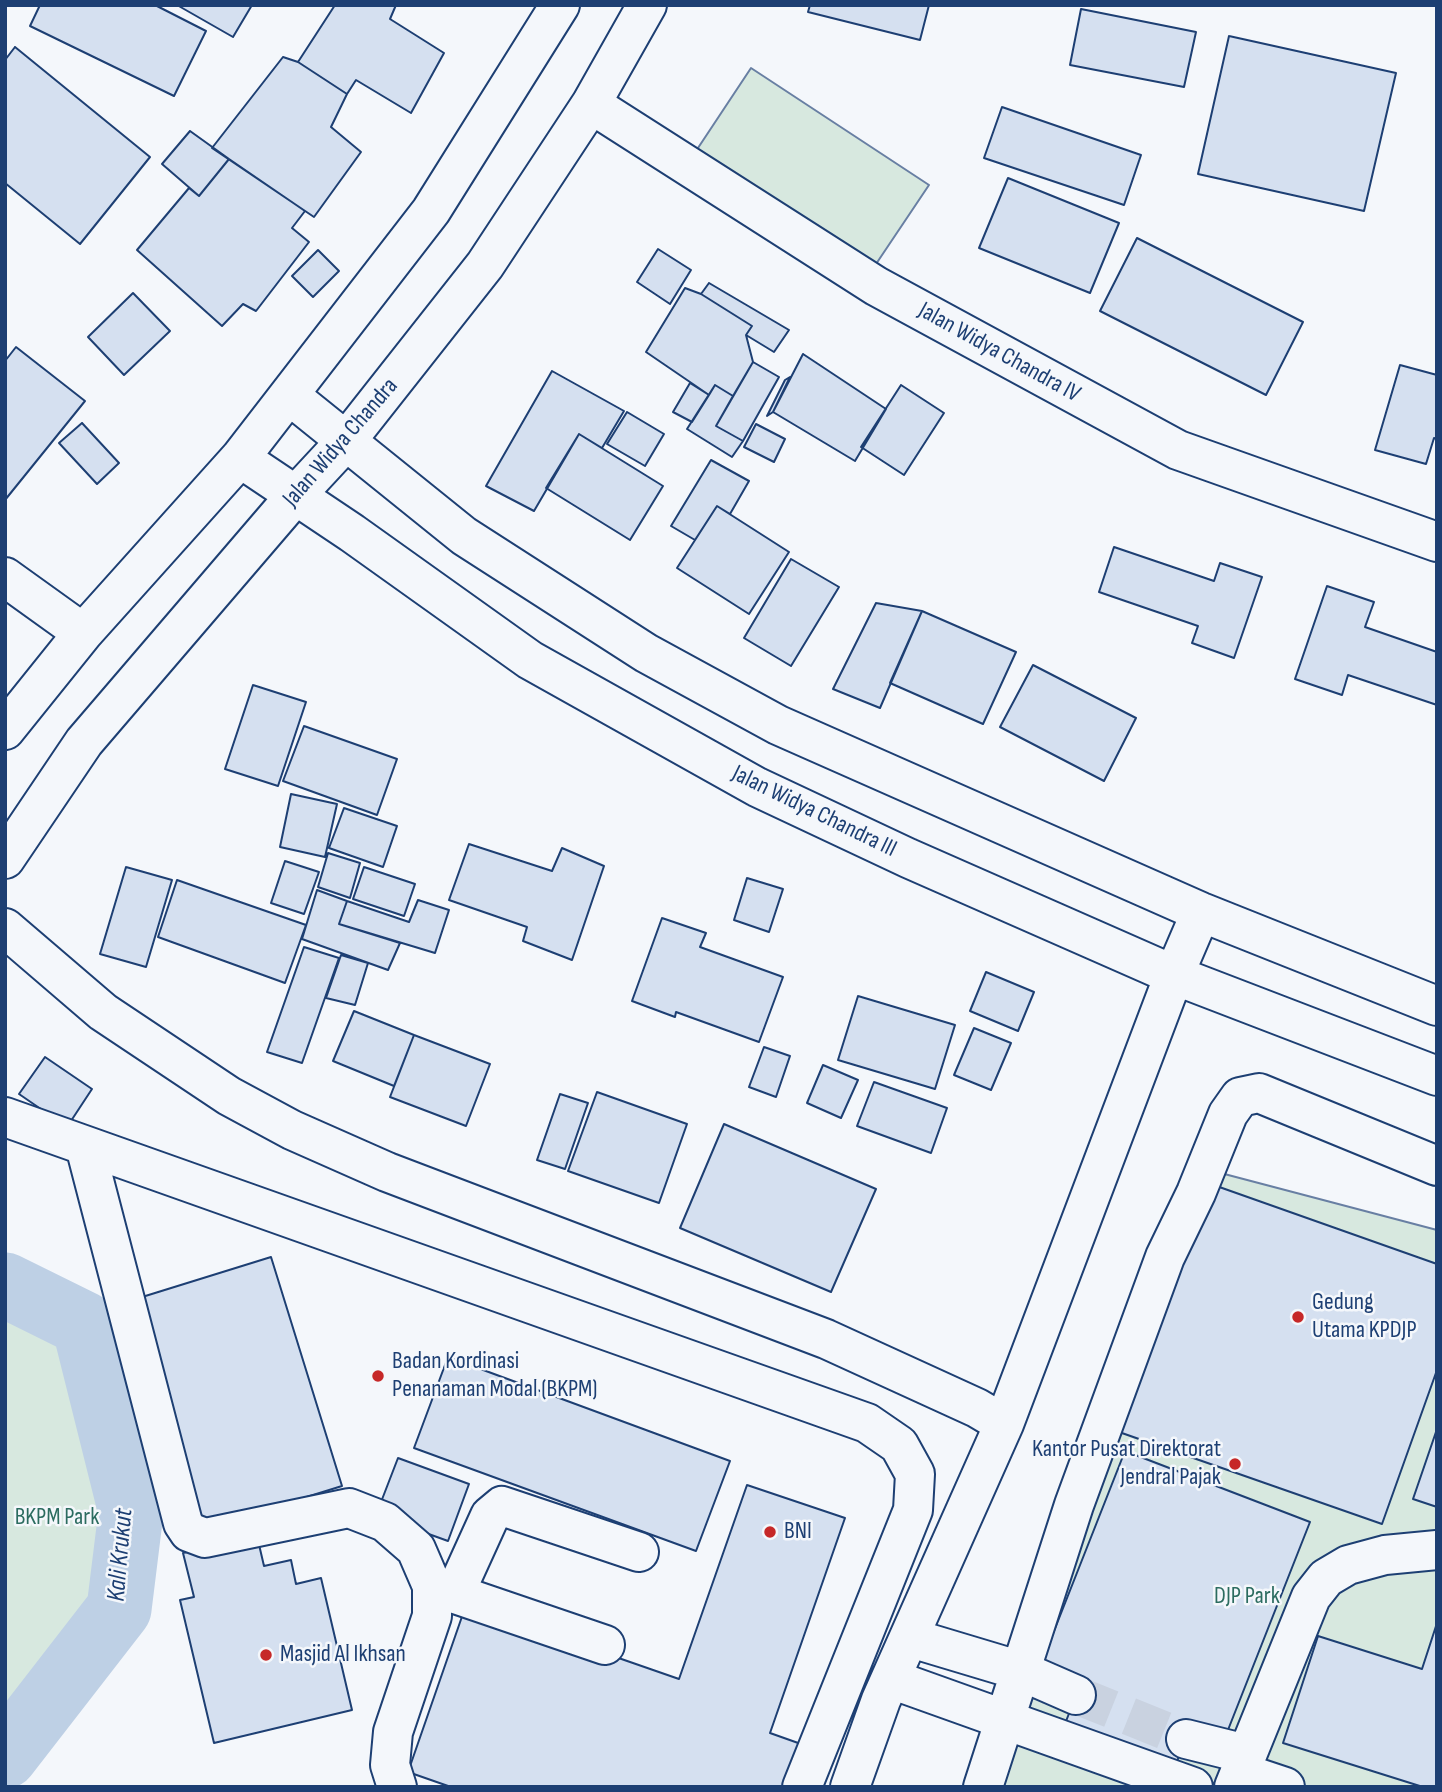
<!DOCTYPE html>
<style>
body{margin:0}
#map{position:relative;width:1442px;height:1792px;overflow:hidden;background:#f4f7fb;font-family:"Sofia Sans Condensed",sans-serif}
canvas{display:block}
.frame{position:absolute;inset:0;border:7px solid #1d3f73;pointer-events:none}
</style>
<div id="map">
<canvas width="1442" height="1792"></canvas>
<div class="frame"></div>
</div>
<script>
const c = document.querySelector('canvas').getContext('2d');
c.lineJoin = 'round';
function fillPath(path, color) { c.fillStyle = color; c.fill(path, 'evenodd'); }
const shape = rows => new Path2D(rows.map(r => 'M' + r).join(''));
function strokePath(path, color, width, dash) { c.strokeStyle = color; c.lineWidth = width; c.lineCap = dash ? 'butt' : 'round'; c.setLineDash(dash || []); c.stroke(path); }
function write(font, color, halo, rows, align = 'center') {
  c.font = font + ' "Sofia Sans Condensed",sans-serif'; c.lineWidth = 5; c.setLineDash([]); c.textBaseline = 'middle'; c.strokeStyle = halo; c.fillStyle = color; for (const [text, x, y, turn = 0] of rows) {
    c.save(); c.translate(x, y); c.rotate((+turn || 0) * Math.PI / 180); c.textAlign = isNaN(turn) ? turn : align; if (halo) c.strokeText(text, 0, 0); c.fillText(text, 0, 0); c.restore();
  }
}
const green = shape([
 [751,68,929,185,870,273,692,157,751,68],
 [1213,1171,1437,1230,1437,1787,964,1787,1213,1171],
 [5,1303,68,1335,110,1514,102,1602,5,1722,5,1303]
]);
const river = shape([
 [5,1285,84,1324,131,1512,119,1609,5,1756]
]);
const building = shape([
 [40,5,155,5,206,31,174,96,30,26,40,5],
 [177,5,252,5,233,37,177,5],
 [335,5,396,5,390,19,444,53,411,113,356,80,347,94,298,62,335,5],
 [810,5,929,5,920,40,808,12,810,5],
 [1081,9,1196,32,1184,87,1070,65,1081,9],
 [1229,36,1396,73,1364,211,1198,174,1229,36],
 [15,47,150,157,80,244,5,183,5,60,15,47],
 [283,57,298,62,347,94,331,127,361,152,314,217,212,148,283,57],
 [1002,107,1141,155,1124,205,984,158,1002,107],
 [190,131,229,159,199,196,162,164,190,131],
 [229,159,305,211,292,228,309,242,256,311,243,304,222,326,137,250,189,188,199,196,229,159],
 [1008,178,1119,223,1090,293,979,248,1008,178],
 [1137,238,1303,322,1266,395,1100,311,1137,238],
 [658,249,691,270,670,304,637,282,658,249],
 [318,250,339,271,313,297,292,276,318,250],
 [709,283,789,330,774,352,746,335,752,326,701,294,709,283],
 [685,288,701,294,752,326,746,335,753,362,733,396,715,385,709,395,646,352,685,288],
 [133,293,170,331,124,375,88,337,133,293],
 [16,347,85,401,5,500,5,361,16,347],
 [803,354,886,409,855,461,773,412,803,354],
 [753,362,779,377,743,441,716,426,753,362],
 [1400,365,1437,375,1437,439,1434,438,1426,464,1375,450,1400,365],
 [552,371,624,411,602,448,579,434,534,511,486,486,552,371],
 [790,377,773,412,767,416,785,380,790,377],
 [690,383,709,395,692,422,673,412,690,383],
 [715,385,733,396,716,426,743,441,732,457,687,429,715,385],
 [901,385,944,413,904,475,861,447,901,385],
 [627,412,664,434,645,466,607,444,627,412],
 [82,423,119,463,97,484,59,443,82,423],
 [756,424,785,439,774,462,744,447,756,424],
 [579,434,663,486,630,540,546,488,579,434],
 [711,460,749,481,730,514,717,506,695,540,671,526,711,460],
 [717,506,789,552,749,614,677,568,717,506],
 [1114,547,1214,581,1220,563,1262,577,1234,658,1192,643,1198,626,1099,592,1114,547],
 [791,559,839,587,791,666,744,638,791,559],
 [1327,586,1374,602,1365,627,1437,652,1437,705,1348,675,1342,695,1295,679,1327,586],
 [876,603,922,611,880,708,833,689,876,603],
 [922,611,1016,652,983,724,890,683,922,611],
 [1033,665,1136,718,1104,781,1000,727,1033,665],
 [253,685,306,702,278,786,225,769,253,685],
 [304,726,397,759,377,815,283,781,304,726],
 [291,794,337,804,325,857,280,847,291,794],
 [344,808,397,826,383,867,329,848,344,808],
 [469,844,552,871,562,848,604,866,572,960,523,941,527,927,449,900,469,844],
 [328,853,360,863,350,898,318,887,328,853],
 [285,861,319,872,304,914,271,903,285,861],
 [126,867,172,880,146,967,100,954,126,867],
 [364,867,415,884,404,916,353,899,364,867],
 [747,878,783,889,769,932,734,920,747,878],
 [177,880,306,925,285,983,158,937,177,880],
 [317,890,347,901,339,924,400,943,388,970,302,939,317,890],
 [418,900,449,910,435,953,339,924,347,901,409,922,418,900],
 [662,918,706,933,700,947,783,977,759,1042,676,1012,675,1017,632,1001,662,918],
 [304,947,339,958,302,1063,267,1052,304,947],
 [341,955,368,963,355,1005,326,998,341,955],
 [986,972,1034,992,1018,1031,970,1011,986,972],
 [858,996,955,1025,935,1089,838,1060,858,996],
 [354,1011,414,1035,394,1086,333,1061,354,1011],
 [974,1028,1011,1043,991,1090,954,1075,974,1028],
 [414,1035,490,1064,466,1126,390,1097,414,1035],
 [764,1047,790,1056,776,1097,749,1087,764,1047],
 [45,1057,92,1089,67,1127,19,1094,45,1057],
 [823,1065,858,1080,841,1118,807,1103,823,1065],
 [874,1082,947,1108,931,1153,857,1126,874,1082],
 [597,1092,687,1124,659,1203,568,1171,597,1092],
 [560,1094,588,1103,565,1169,537,1160,560,1094],
 [724,1124,876,1189,831,1292,680,1228,724,1124],
 [1208,1183,1437,1264,1437,1370,1382,1524,1119,1432,1208,1183],
 [271,1257,342,1486,197,1531,126,1302,271,1257],
 [448,1357,730,1461,696,1551,414,1448,448,1357],
 [1437,1429,1437,1507,1413,1499,1437,1429],
 [1125,1451,1310,1522,1226,1735,1192,1722,1173,1772,1063,1729,1082,1680,1041,1664,1125,1451],
 [398,1458,469,1484,448,1541,376,1515,398,1458],
 [747,1485,845,1518,770,1733,801,1744,786,1787,451,1787,408,1772,466,1605,679,1679,747,1485],
 [257,1536,264,1566,291,1560,296,1584,321,1578,352,1710,214,1743,180,1600,194,1597,183,1553,257,1536],
 [1437,1623,1437,1787,1423,1787,1283,1743,1318,1636,1422,1669,1437,1623]
]);
const minorTunnel = shape([
 [1076,1695,1186,1739]
]);
const minor = shape([
 [591,104,876,286,1178,450,1437,542],
 [289,395,464,536,646,653,778,725,1201,912,1437,1006],
 [240,458,352,533,530,660,757,787,908,858,1174,975,1437,1076],
 [5,577,83,633],
 [5,730,83,633,240,458,431,211,560,5],
 [5,859,84,742,295,496,347,440,485,265,591,104,647,5],
 [5,928,103,1012,229,1096,292,1130,387,1172,826,1339,977,1408,1004,1424],
 [5,1117,867,1423,899,1445,915,1474,913,1510,802,1787],
 [85,1146,183,1523,189,1532,205,1538,349,1508,385,1522,416,1549,432,1586,432,1616,393,1732,390,1765,397,1787],
 [432,1586,605,1645],
 [455,1593,490,1516,502,1506,639,1552],
 [911,1638,1021,1671,1076,1695],
 [891,1679,1193,1787],
 [1186,1739,1246,1754],
 [1240,1772,1285,1787],
 [850,1787,881,1700,1004,1424,1174,975,1201,912],
 [983,1787,1074,1505,1165,1257,1196,1193,1228,1114,1240,1097,1259,1093,1437,1166],
 [1234,1787,1311,1597,1326,1578,1348,1565,1385,1555,1437,1550]
]);
const markers = [
 [1298,1317,7,"#c62828"],
 [378,1376,7,"#c62828"],
 [1235,1464,7,"#c62828"],
 [770,1532,7,"#c62828"],
 [266,1655,7,"#c62828"]
];
const streetNames = [
 ["Jalan Widya Chandra IV",999,353,29],
 ["Jalan Widya Chandra",341,443,-49],
 ["Jalan Widya Chandra III",814,812,26]
];
const poiNames = [
 ["Gedung",1312,1303],
 ["Utama KPDJP",1312,1331],
 ["Badan Kordinasi",392,1362],
 ["Penanaman Modal (BKPM)",392,1390],
 ["Kantor Pusat Direktorat",1221,1450,"right"],
 ["Jendral Pajak",1221,1478,"right"],
 ["BNI",784,1532],
 ["Masjid Al Ikhsan",280,1655]
];
const parkNames = [
 ["BKPM Park",57,1518],
 ["DJP Park",1247,1597]
];
const waterNames = [
 ["Kali Krukut",121,1555,-85]
];
fillPath(green, '#d7e8df');
strokePath(green, '#687fa3', 2);
strokePath(river, '#bed0e5', 65);
fillPath(building, '#d5e0f0');
strokePath(building, '#1d3f73', 2);
strokePath(minorTunnel, '#c9d2e0', 38, [38, 19]);
strokePath(minor, '#1d3f73', 42);
strokePath(minor, '#f4f7fb', 38);
for (const [x, y, r, color] of markers) { const dot = new Path2D(); dot.arc(x, y, r, 0, 2 * Math.PI); c.fillStyle = color; c.fill(dot); strokePath(dot, '#f4f7fb', 2.5); }
write('24px', '#1d3f73', '#f4f7fb', streetNames);
write('24px', '#1d3f73', '#f4f7fb', poiNames, 'left');
write('24px', '#2c6c60', '#f4f7fb', parkNames);
write('italic 26px', '#1d3f73', '#f4f7fb', waterNames);
</script>
